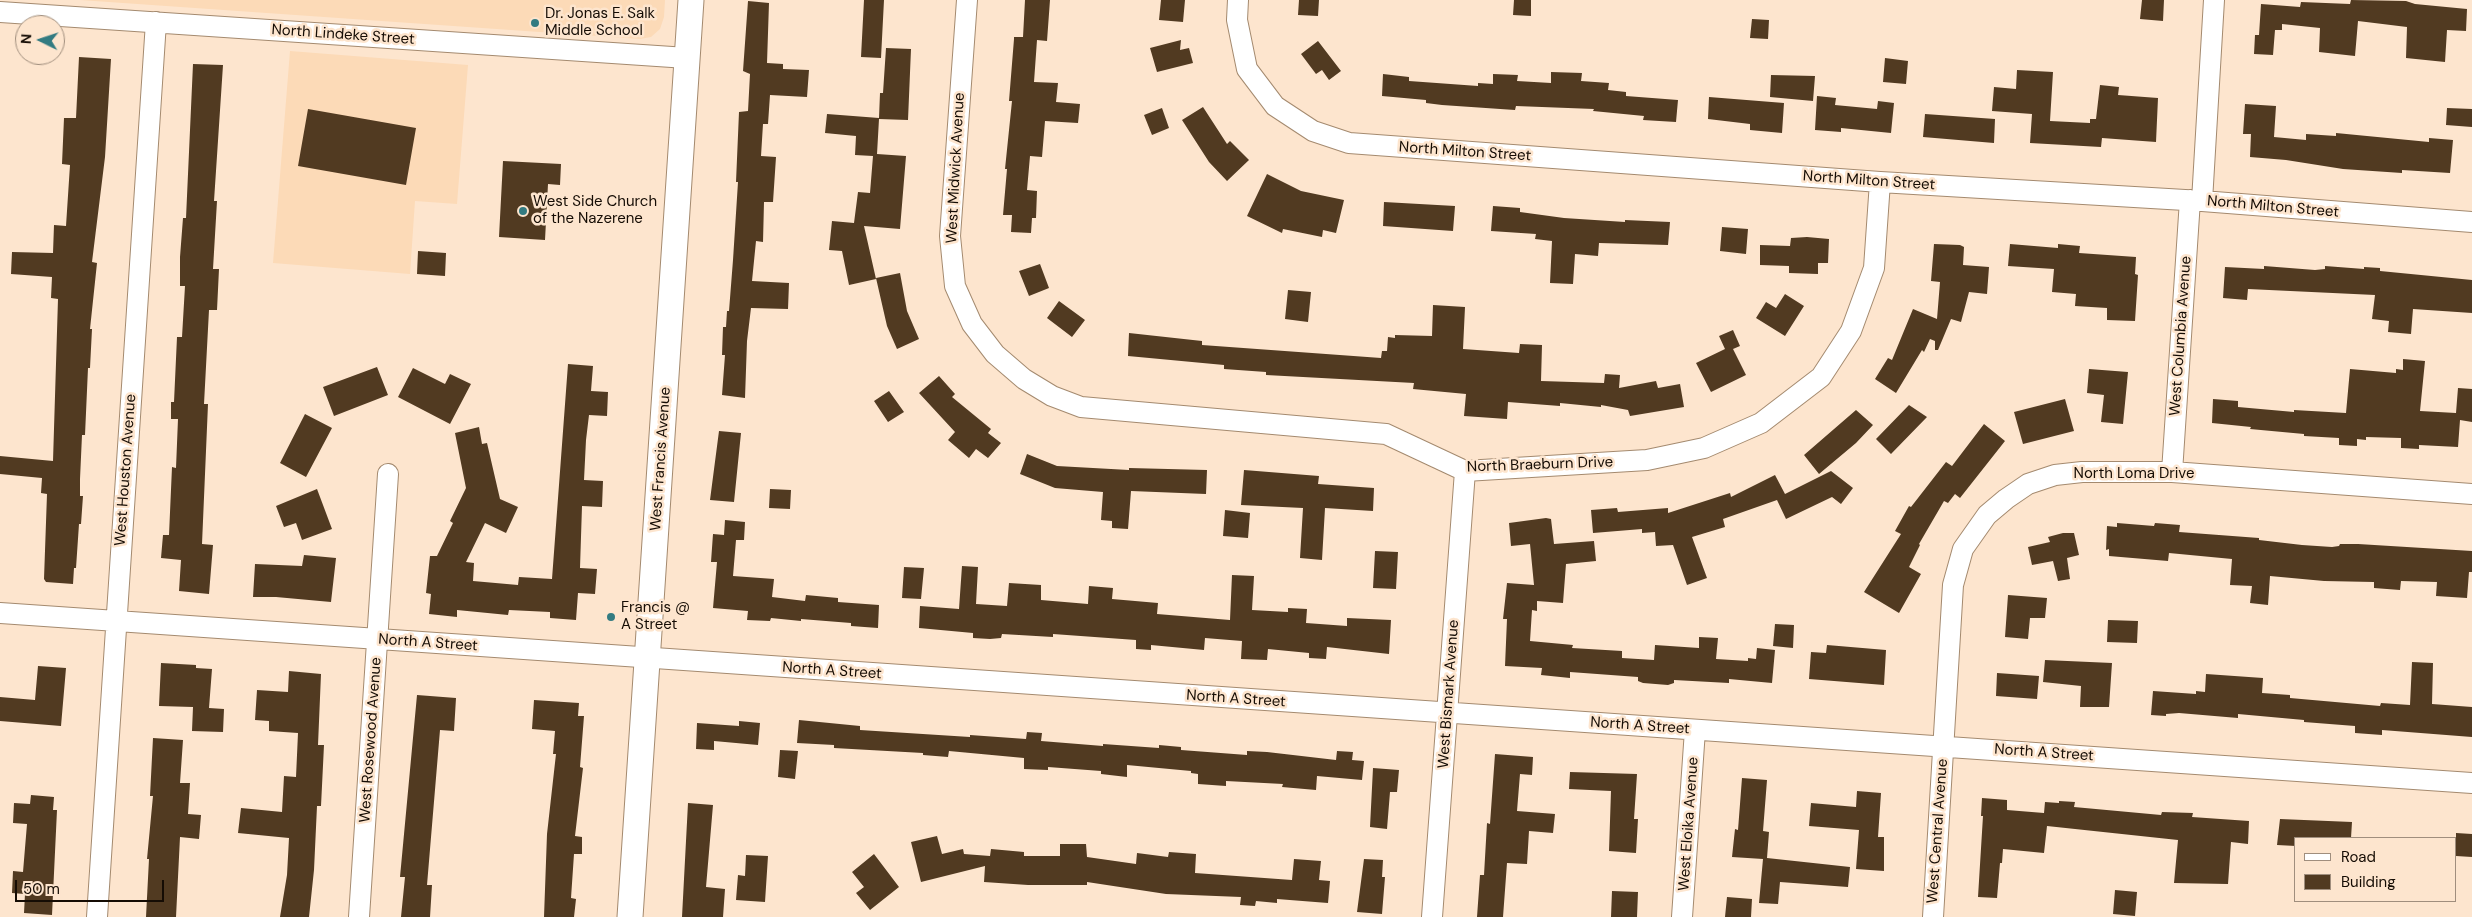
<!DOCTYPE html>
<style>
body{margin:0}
#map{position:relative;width:2472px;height:917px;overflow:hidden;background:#fde5ce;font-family:"DM Sans",sans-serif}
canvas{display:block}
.legend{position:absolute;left:2294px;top:837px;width:162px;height:65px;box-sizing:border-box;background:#fde5ce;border:1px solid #a08e7d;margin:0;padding:6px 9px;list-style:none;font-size:15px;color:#150c04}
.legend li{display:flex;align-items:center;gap:10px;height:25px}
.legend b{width:25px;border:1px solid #a08e7d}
.north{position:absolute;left:15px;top:15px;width:50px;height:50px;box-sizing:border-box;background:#fde5ce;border:1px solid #a08e7d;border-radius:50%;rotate:274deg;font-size:14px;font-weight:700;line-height:20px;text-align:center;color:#150c04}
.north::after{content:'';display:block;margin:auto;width:18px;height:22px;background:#337b81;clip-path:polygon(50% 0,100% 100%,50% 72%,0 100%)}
.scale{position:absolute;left:15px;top:880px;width:149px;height:22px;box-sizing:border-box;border:2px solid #150c04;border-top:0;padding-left:6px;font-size:15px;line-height:18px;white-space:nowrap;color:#150c04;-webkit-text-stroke:4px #fde5ce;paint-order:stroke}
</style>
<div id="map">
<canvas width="2472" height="917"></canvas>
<ul class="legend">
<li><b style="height:6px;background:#fff"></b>Road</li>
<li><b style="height:14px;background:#513a21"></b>Building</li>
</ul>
<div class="north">N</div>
<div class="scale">50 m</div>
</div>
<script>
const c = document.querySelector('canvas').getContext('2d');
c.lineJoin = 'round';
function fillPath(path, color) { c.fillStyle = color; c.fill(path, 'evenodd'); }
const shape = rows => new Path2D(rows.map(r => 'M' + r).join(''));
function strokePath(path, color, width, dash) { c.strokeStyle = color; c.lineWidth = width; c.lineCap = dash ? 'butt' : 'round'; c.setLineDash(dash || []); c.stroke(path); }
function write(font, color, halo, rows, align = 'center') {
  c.font = font + ' "DM Sans",sans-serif'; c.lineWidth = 5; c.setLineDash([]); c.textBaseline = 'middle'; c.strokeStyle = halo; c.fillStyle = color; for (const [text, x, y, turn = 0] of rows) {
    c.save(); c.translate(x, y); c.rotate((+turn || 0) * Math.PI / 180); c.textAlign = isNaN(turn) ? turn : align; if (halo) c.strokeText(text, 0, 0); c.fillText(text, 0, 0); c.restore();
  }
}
const built = shape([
 [80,0,665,0,664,17,660,29,651,37,640,39],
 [290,51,468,65,457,204,415,201,410,274,273,263]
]);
const building = shape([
 [864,0,884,0,881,58,861,57],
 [1025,0,1050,0,1047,41,1037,40,1034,82,1058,83,1056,102,1080,104,1078,123,1045,121,1042,157,1030,156,1027,190,1037,191,1036,218,1032,218,1031,233,1011,232,1012,215,1003,215,1007,169,1005,169,1012,101,1009,101,1014,39,1014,37,1023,37],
 [1161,0,1185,0,1183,22,1159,20],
 [1299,0,1319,0,1318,16,1298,15],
 [1514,0,1531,0,1531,16,1513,15],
 [2142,0,2164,0,2163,21,2140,19],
 [2351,0,2406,1,2415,4,2467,9,2466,31,2447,30,2445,62,2406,58,2407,27,2358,21,2355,56,2319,52,2320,28,2282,24,2282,30,2275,30,2273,55,2254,54,2255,35,2259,35,2261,4,2300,7,2301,2,2350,4],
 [748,1,769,3,767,63,783,64,783,69,809,70,807,97,770,95,768,124,763,124,761,156,776,157,773,202,764,202,763,242,756,241,752,281,789,283,788,309,751,308,747,341,745,398,722,395,725,355,722,355,723,327,726,327,727,311,729,311,733,260,738,182,736,182,739,112,748,111,750,74,743,71],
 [1752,19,1769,20,1768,39,1750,38],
 [1181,40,1180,50,1189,48,1193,63,1157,72,1150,48],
 [1318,41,1341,71,1329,80,1322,70,1316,74,1301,54],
 [886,48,911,49,908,120,879,119,877,154,906,156,900,229,864,226,876,279,849,285,842,251,829,250,832,221,854,223,858,192,870,193,873,156,855,155,856,136,825,133,827,114,879,118,880,93,883,93],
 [79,57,111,59,105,157,92,262,97,263,90,329,92,329,90,368,88,368,85,435,82,435,80,479,80,496,83,496,81,524,79,524,76,568,74,568,73,584,46,582,44,579,47,494,41,493,42,478,0,474,0,456,53,461,58,299,51,298,52,277,11,274,12,252,53,253,54,225,66,226,70,165,62,164,64,118,76,118],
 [1885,58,1908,61,1906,84,1883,82],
 [193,64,223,65,214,201,217,201,213,269,219,269,217,310,209,310,204,404,208,404,202,544,213,545,209,594,179,591,181,560,161,558,163,535,169,535,172,467,176,468,178,419,171,419,171,402,174,402,177,337,182,337,185,286,180,286,180,257,183,218,186,218],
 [2017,70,2053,72,2050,121,2090,123,2090,119,2096,119,2100,85,2119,87,2118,95,2158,98,2156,142,2102,138,2101,147,2030,143,2032,114,1992,111,1994,87,2016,89],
 [1551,72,1582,73,1581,81,1609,83,1608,90,1626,92,1626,96,1678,100,1676,122,1643,120,1644,116,1593,111,1594,109,1516,106,1515,110,1442,105,1426,103,1426,100,1382,96,1383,74,1409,77,1409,81,1478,86,1478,83,1493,84,1493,74,1518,75,1517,81,1551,83],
 [1771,75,1815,76,1813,101,1770,97],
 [1817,96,1836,98,1835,105,1877,109,1878,101,1894,103,1891,133,1841,128,1841,132,1815,130],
 [1709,97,1784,103,1782,133,1750,130,1750,124,1708,119],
 [2245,104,2276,106,2274,137,2306,140,2306,134,2336,136,2336,133,2429,142,2429,138,2453,140,2450,173,2402,170,2402,173,2343,169,2286,160,2250,157,2251,134,2243,134],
 [1203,107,1227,144,1230,141,1249,160,1227,181,1209,162,1182,120],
 [1162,108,1169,128,1152,135,1144,115],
 [2447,108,2472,109,2472,127,2446,125],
 [308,109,416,128,406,185,298,166],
 [1925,114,1995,119,1994,143,1923,137],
 [503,161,561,164,560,185,548,184,545,240,499,237],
 [1267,174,1301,191,1344,200,1336,233,1323,230,1322,237,1283,229,1282,233,1247,216],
 [1384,202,1455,206,1453,231,1383,226],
 [1493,206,1520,208,1520,212,1564,218,1625,222,1625,220,1670,222,1668,245,1599,243,1598,256,1575,254,1573,284,1550,283,1552,241,1535,239,1536,234,1491,231],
 [1722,227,1748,229,1746,254,1720,251],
 [1807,237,1829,239,1828,263,1818,263,1818,274,1789,273,1789,266,1760,265,1760,245,1790,246,1791,238],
 [1934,244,1960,245,1964,247,1963,265,1989,267,1987,294,1969,292,1961,322,1951,319,1938,350,1935,350,1935,341,1930,339,1924,352,1922,350,1896,393,1875,379,1888,358,1892,360,1913,309,1937,319,1940,282,1931,281],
 [2010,244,2058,248,2058,244,2080,246,2079,253,2136,257,2135,274,2138,275,2135,321,2107,320,2107,308,2075,306,2076,294,2052,292,2054,269,2008,266],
 [418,251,446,253,445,276,417,274],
 [1040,264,1049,288,1029,296,1019,271],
 [2264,266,2315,270,2325,269,2325,266,2364,269,2364,267,2380,268,2380,271,2472,280,2472,313,2413,309,2411,334,2388,332,2389,321,2372,319,2375,295,2248,289,2247,300,2223,298,2225,267,2264,269],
 [900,273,907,311,919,339,897,349,887,326,876,278],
 [1288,290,1311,292,1308,322,1285,319],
 [1785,294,1804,306,1785,336,1756,318,1766,302,1776,308],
 [1059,301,1085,320,1072,337,1047,318],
 [1433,305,1465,307,1463,349,1519,353,1520,344,1542,345,1541,381,1604,383,1605,374,1620,375,1619,388,1656,381,1658,388,1680,384,1684,407,1630,416,1628,410,1601,405,1601,407,1560,403,1560,406,1508,402,1507,419,1464,416,1466,394,1413,389,1414,383,1266,375,1266,372,1224,369,1224,365,1128,356,1129,333,1202,341,1202,345,1381,358,1382,351,1387,351,1388,337,1395,338,1395,335,1432,336],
 [1733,330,1740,346,1733,349,1746,375,1711,392,1696,363,1725,349,1719,336],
 [2403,359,2425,361,2420,411,2456,413,2458,388,2472,389,2472,422,2460,420,2458,447,2419,445,2419,449,2401,448,2401,438,2366,437,2366,440,2357,439,2357,446,2339,445,2339,438,2304,436,2304,434,2250,429,2251,427,2212,423,2213,399,2238,401,2238,407,2294,412,2294,410,2346,413,2350,369,2396,373,2396,369,2403,370],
 [568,364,593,366,591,391,608,392,607,416,589,415,586,440,584,480,603,481,602,507,582,506,580,568,597,569,595,594,578,593,576,620,550,618,550,612,509,610,508,615,457,610,457,617,429,614,431,594,426,593,430,556,437,556,453,523,450,521,466,488,455,433,479,427,482,444,487,443,500,499,518,507,506,533,485,523,466,562,474,563,473,581,518,585,519,577,552,579],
 [377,367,388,395,334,416,323,387],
 [413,368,445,384,450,374,471,384,450,424,398,397],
 [2089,369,2128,372,2123,424,2101,422,2104,395,2087,393],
 [939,376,955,394,952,397,991,429,988,433,1001,443,988,458,976,449,969,458,948,440,955,432,919,393],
 [889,391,904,412,888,422,874,401],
 [2065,399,2074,431,2023,444,2014,412],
 [1909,405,1927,417,1891,454,1876,439],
 [1856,410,1873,425,1856,443,1819,474,1804,455],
 [305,414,332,428,306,477,280,463],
 [1984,424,2005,441,1960,498,1955,494,1948,503,1944,501,1919,544,1920,545,1909,567,1921,574,1899,613,1864,592,1901,534,1895,531,1909,506,1911,507,1946,462,1952,466],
 [719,431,741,433,734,502,710,500],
 [1027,454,1057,466,1129,470,1129,468,1207,470,1206,494,1131,491,1128,529,1112,528,1112,521,1101,520,1103,492,1055,488,1020,474],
 [1244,470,1319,476,1318,484,1374,488,1373,511,1325,508,1322,560,1300,558,1303,508,1241,505],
 [1831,471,1853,488,1841,504,1832,497,1786,519,1777,500,1723,519,1725,527,1692,537,1707,578,1687,585,1673,545,1656,546,1655,532,1642,533,1642,529,1593,533,1591,510,1617,508,1618,512,1668,508,1668,513,1730,493,1731,497,1775,475,1785,494],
 [317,489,332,529,302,540,296,523,284,527,276,506],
 [770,489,791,490,790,509,769,508],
 [1225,510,1250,513,1248,538,1223,536],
 [1546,518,1551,519,1554,544,1594,541,1596,561,1566,564,1563,603,1537,601,1537,611,1532,610,1530,641,1573,645,1572,648,1622,651,1622,658,1654,660,1655,645,1699,648,1699,637,1718,638,1716,659,1748,661,1748,658,1756,659,1757,648,1775,650,1772,683,1729,679,1729,683,1674,680,1674,683,1668,685,1643,683,1638,681,1638,677,1570,672,1570,678,1541,675,1542,668,1505,666,1507,619,1503,619,1507,583,1534,585,1530,544,1511,546,1509,523],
 [725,520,745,522,744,540,736,540,733,576,774,579,772,597,805,601,806,595,838,598,838,602,879,605,878,628,851,626,851,623,801,619,801,621,771,618,770,621,747,620,748,611,713,608,717,562,711,562,713,534,724,535],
 [2117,523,2154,526,2155,523,2180,525,2179,532,2259,538,2259,540,2302,545,2332,547,2339,546,2340,544,2358,544,2472,551,2472,572,2469,572,2467,598,2436,596,2437,582,2401,581,2400,590,2374,588,2374,582,2324,581,2270,576,2268,605,2250,603,2252,586,2230,585,2232,559,2169,553,2168,561,2109,556,2109,549,2106,550,2107,526,2117,527],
 [2063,533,2074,533,2079,555,2067,558,2070,579,2058,581,2053,561,2032,565,2028,547,2050,542,2048,537],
 [1375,551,1398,552,1396,589,1373,588],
 [304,555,336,558,331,602,276,597,253,597,255,564,302,566],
 [962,566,978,567,976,604,1007,606,1009,583,1041,585,1041,600,1088,604,1089,586,1113,588,1112,599,1158,603,1157,614,1230,620,1232,575,1254,576,1252,610,1288,612,1288,608,1307,609,1306,623,1347,626,1347,618,1391,620,1389,654,1327,647,1326,659,1309,658,1309,653,1268,649,1267,660,1241,659,1242,641,1205,638,1204,650,1151,645,1151,650,1136,649,1136,640,1053,634,1053,637,1002,634,1001,638,990,639,973,638,973,633,919,628,920,606,959,609],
 [904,567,924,568,921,599,902,598],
 [2008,595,2047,598,2045,618,2030,618,2028,639,2005,637],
 [2108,620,2138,621,2137,643,2107,642],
 [1775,624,1794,625,1793,648,1773,646],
 [1827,645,1886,650,1884,685,1809,679,1811,652,1826,653],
 [2045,660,2112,663,2109,707,2080,707,2081,686,2043,682],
 [2412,662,2433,663,2432,704,2472,707,2472,737,2382,730,2382,735,2355,733,2355,726,2304,722,2304,720,2238,714,2238,718,2179,713,2166,714,2166,716,2151,715,2153,691,2196,694,2196,691,2205,692,2206,674,2263,678,2262,693,2290,695,2290,698,2380,706,2381,703,2410,705],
 [161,663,196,665,196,668,212,669,209,708,224,709,223,732,192,731,193,707,159,706],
 [38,666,66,668,61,726,0,721,0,697,35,700],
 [289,671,321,674,318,745,324,745,321,806,317,806,314,870,309,917,280,917,287,875,289,838,238,833,241,808,282,812,284,776,296,777,298,733,269,731,269,721,255,720,257,690,288,692],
 [1997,673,2039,676,2037,699,1996,696],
 [417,695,456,698,454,731,440,730,427,885,432,885,430,917,401,917,405,877,400,877],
 [534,700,579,703,578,716,584,716,580,767,583,768,575,836,582,837,582,854,574,854,571,898,576,899,574,917,544,917,547,834,556,754,553,754,555,731,532,729],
 [799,720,860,726,860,730,970,737,970,735,1026,739,1027,732,1042,733,1041,741,1103,746,1103,744,1159,748,1159,745,1181,747,1181,750,1247,755,1247,751,1267,752,1336,760,1337,751,1353,752,1352,760,1364,761,1362,780,1317,776,1316,790,1282,787,1283,784,1226,781,1226,786,1198,784,1198,774,1191,773,1191,771,1127,765,1127,777,1101,774,1101,771,1048,767,1048,770,1024,769,1024,758,949,751,948,757,923,755,923,753,834,748,834,745,797,743],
 [739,721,760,723,758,745,714,741,714,750,696,749,697,723,739,726],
 [153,738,183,740,180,783,190,783,188,814,201,815,199,839,180,837,176,917,146,917,149,859,147,859,153,796,150,796],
 [780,750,798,751,795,779,778,777],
 [1495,754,1533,757,1532,775,1520,774,1517,811,1555,814,1553,833,1529,831,1527,864,1507,863,1503,917,1477,917,1480,875,1484,875,1487,823,1490,824],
 [1373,768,1399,770,1397,792,1390,792,1387,829,1370,827],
 [1570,772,1637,774,1634,819,1638,819,1636,853,1609,851,1611,791,1569,789],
 [1742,778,1767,780,1763,831,1769,832,1767,858,1850,867,1848,887,1780,882,1778,904,1759,903,1763,859,1732,857,1735,829,1738,830],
 [1857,791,1881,793,1878,837,1884,837,1884,871,1856,869,1859,830,1809,826,1811,803,1856,807],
 [31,795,54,797,53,810,57,810,52,915,24,913,25,894,12,893,13,871,23,872,27,824,13,823,14,803,30,804],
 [1982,798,2007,800,2007,810,2044,813,2045,802,2059,803,2059,801,2075,802,2074,807,2161,815,2162,812,2193,813,2192,817,2249,821,2248,844,2231,842,2228,884,2174,883,2178,840,2047,826,2044,853,2003,849,2002,863,2000,863,1997,898,1978,897,1983,816,1981,816],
 [688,803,713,805,706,887,725,889,723,917,682,917],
 [2280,819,2352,822,2351,838,2296,838,2296,846,2277,845],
 [2456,833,2472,834,2472,857,2456,856],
 [937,836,942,854,963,849,964,854,990,856,991,849,1024,852,1024,856,1060,856,1060,844,1086,844,1087,857,1136,864,1137,853,1168,857,1169,852,1196,854,1195,873,1292,880,1294,859,1321,861,1319,880,1330,881,1328,903,1277,899,1277,903,1256,901,1255,906,1240,905,1241,897,1166,894,1087,882,1087,885,1028,885,984,882,985,866,921,882,911,842],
 [874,854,899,887,870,910,856,893,864,887,852,872],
 [746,855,768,856,765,902,736,900,738,875,745,876],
 [1364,859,1383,860,1382,877,1385,877,1382,914,1357,912],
 [2115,890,2137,892,2135,916,2113,914],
 [1612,891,1638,892,1637,917,1611,917],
 [1727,897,1752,899,1751,917,1725,917]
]);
const minor = shape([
 [967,0,950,236,955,286,972,324,995,354,1024,379,1052,396,1081,407,1386,434,1465,471,1647,460,1704,448,1761,423,1821,377,1851,331,1874,268,1880,182],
 [1238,0,1237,20,1247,69,1275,106,1313,131,1349,143,1880,182,2202,201,2472,222],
 [0,12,687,58],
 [2202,201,2214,0],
 [2172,472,2190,200],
 [0,613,2472,783],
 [97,917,156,22],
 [359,917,388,474],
 [1432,917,1465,471],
 [1682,917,1695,730],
 [1933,917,1953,585,1963,549,1987,515,2006,499,2028,484,2055,475,2082,472,2172,472,2472,494]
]);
const major = shape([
 [630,917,691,0]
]);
const markers = [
 [535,23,5,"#337b81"],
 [523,211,5,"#337b81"],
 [611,617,5,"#337b81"]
];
const poiNames = [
 ["Dr. Jonas E. Salk",545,14],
 ["Middle School",545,31],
 ["West Side Church",533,202],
 ["of the Nazerene",533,219],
 ["Francis @",621,608],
 ["A Street",621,625]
];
const streetNames = [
 ["North Lindeke Street",343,35,4],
 ["North Milton Street",1465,152,4],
 ["West Midwick Avenue",956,168,-87],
 ["North Milton Street",1869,181,4],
 ["North Milton Street",2273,207,5],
 ["West Columbia Avenue",2181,336,-86],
 ["West Francis Avenue",661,459,-86],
 ["North Braeburn Drive",1540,465,-2],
 ["West Houston Avenue",126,470,-86],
 ["North Loma Drive",2134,474],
 ["North A Street",428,643,4],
 ["North A Street",832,671,4],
 ["West Bismark Avenue",1449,694,-86],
 ["North A Street",1236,699,4],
 ["North A Street",1640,726,4],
 ["West Rosewood Avenue",371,740,-86],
 ["North A Street",2044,753,4],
 ["West Eloika Avenue",1689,824,-86],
 ["West Central Avenue",1938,831,-86]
];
fillPath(built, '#fcdab7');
fillPath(building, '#513a21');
strokePath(minor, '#a48a6f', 22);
strokePath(major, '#a48a6f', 27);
strokePath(minor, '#fff', 20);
strokePath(major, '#fff', 25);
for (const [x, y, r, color] of markers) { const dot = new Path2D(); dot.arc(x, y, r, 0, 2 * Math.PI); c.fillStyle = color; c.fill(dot); strokePath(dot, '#fde5ce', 2); }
write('15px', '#150c04', '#fde5ce', poiNames, 'left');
write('15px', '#150c04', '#fde5ce', streetNames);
</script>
